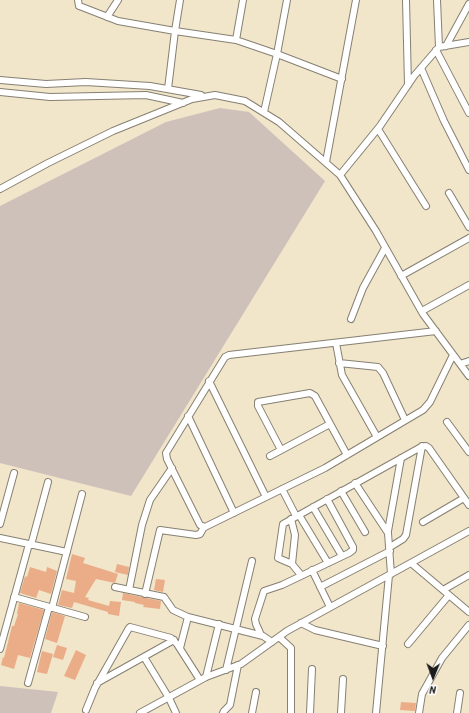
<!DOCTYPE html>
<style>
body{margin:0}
#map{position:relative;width:469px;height:713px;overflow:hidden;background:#f1e5ca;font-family:Kalam,sans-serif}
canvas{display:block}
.north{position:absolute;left:413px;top:657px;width:40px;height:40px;-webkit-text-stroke:3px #fff;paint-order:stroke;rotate:181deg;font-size:11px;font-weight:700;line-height:16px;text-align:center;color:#1c1c1c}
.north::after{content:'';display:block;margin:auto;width:14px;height:18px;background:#1c1c1c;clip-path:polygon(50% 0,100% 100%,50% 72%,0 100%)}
</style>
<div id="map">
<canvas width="469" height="713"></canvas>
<div class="north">N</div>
</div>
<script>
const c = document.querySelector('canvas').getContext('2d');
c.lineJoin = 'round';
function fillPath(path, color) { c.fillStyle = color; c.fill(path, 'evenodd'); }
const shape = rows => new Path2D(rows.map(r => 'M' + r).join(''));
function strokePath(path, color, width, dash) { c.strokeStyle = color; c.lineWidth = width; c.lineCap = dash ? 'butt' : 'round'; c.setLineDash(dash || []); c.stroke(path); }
const industrial = shape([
 [220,108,249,112,325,181,131,496,0,463,0,206,166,122],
 [0,686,58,692,51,713,0,713]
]);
const building = shape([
 [72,554,85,558,83,563,118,574,115,583,96,579,85,597,89,598,88,600,109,606,110,601,121,602,119,616,108,614,108,612,74,602,72,608,58,605,62,590,74,593,76,581,66,579],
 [117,564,129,567,128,575,115,572],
 [30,567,46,572,47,567,57,571,51,594,39,590,36,598,20,593,25,576,27,577],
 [156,579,165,580,163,592,154,590],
 [123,593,161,601,160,609,143,607,144,605,135,603,135,602,122,600],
 [19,603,44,610,30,658,18,655,14,669,1,665,3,657,4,658,12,626,14,626,18,614,17,614],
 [52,612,65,616,57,643,45,639],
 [57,645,67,648,63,660,53,657],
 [76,650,86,655,75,680,64,676],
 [42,651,53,654,47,674,37,672],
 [401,702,416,703,415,711,400,710]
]);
const minor = shape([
 [78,0,79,6,82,7,118,21,175,31,168,89],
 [180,0,175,31,236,40,277,54,264,112],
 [287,0,277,54,342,79],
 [406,0,408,85],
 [437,0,439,47],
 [107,17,118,0],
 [236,40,243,0],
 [446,46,469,4],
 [436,50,469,113],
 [421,68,444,121,469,170],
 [0,80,46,84,86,82,150,86,201,95],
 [0,92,50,97,146,95,183,103],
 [378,129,426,206],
 [326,162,356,0],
 [340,175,380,126,414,76,439,47,469,42],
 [0,189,48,163,113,131,192,99,215,95,245,101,279,122,340,175,376,231,423,314,469,376],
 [449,193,469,227],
 [401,276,469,238],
 [422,311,469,285],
 [351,319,363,288,385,248],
 [436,331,229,355,225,357,166,453,167,459,200,525,205,527,325,468,423,410,430,402,453,355],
 [336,343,342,375,377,437],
 [339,363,378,367,383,373,405,420],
 [460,364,469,361],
 [209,381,266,497],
 [188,416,234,513],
 [447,422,469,452],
 [281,450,258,406,258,402,310,393,315,396,347,455],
 [270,456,330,424],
 [355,483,388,533,391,574],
 [282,489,296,516],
 [341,491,365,532],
 [313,507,342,556],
 [299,515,328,563],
 [291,519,295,535,292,564],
 [423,522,464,498],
 [0,524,14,473],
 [388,531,401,458],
 [0,538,67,552],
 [31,545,48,482],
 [390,547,403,539,406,535,422,446],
 [411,563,469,612],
 [312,570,330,607],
 [301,575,292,564,278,558,283,524,421,447,426,446,429,448,469,505],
 [115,587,164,597,173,610,188,617,263,636,272,642],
 [320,587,390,551],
 [129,590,142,525,150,500,172,468],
 [443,590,469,575],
 [145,594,160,530,196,535,200,534,204,527],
 [14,597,85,617],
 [52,608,82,494],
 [301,623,315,630,383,646],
 [261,635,256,624,255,619,264,591,282,585,349,553,353,550,353,547,327,499],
 [279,637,291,648,291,713],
 [408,644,449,595],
 [180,648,188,617],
 [0,649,29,544],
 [144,657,169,698,176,713],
 [226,670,252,561],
 [206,677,219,624],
 [28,683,49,607],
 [97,683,174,640],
 [86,710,95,688,129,628,130,627,171,638,177,644,200,680],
 [140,713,206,677,241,664,287,631,469,531],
 [223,713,224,711,230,705,238,665],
 [252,713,256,692],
 [310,713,312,669],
 [341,713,343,679],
 [376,713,389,575],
 [419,713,422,694,442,658,469,625],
 [457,713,460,693]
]);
fillPath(industrial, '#cec1ba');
fillPath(building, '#eaad87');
strokePath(minor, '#868073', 8);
strokePath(minor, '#fff', 6);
</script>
